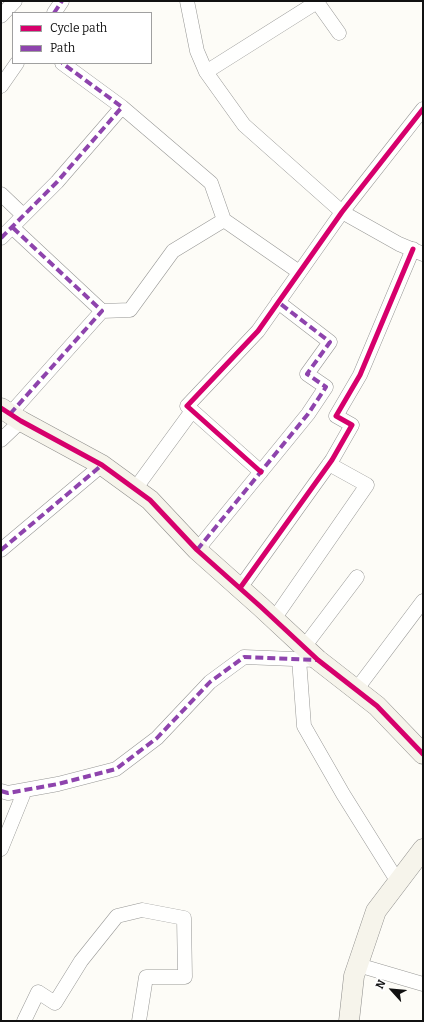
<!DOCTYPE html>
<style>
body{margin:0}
#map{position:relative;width:424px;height:1022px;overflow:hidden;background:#fdfcf7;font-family:Bitter,serif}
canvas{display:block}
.frame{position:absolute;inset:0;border:2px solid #111;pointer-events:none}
.legend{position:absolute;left:12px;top:12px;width:140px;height:52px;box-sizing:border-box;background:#fff;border:1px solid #a0a0a0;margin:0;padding:5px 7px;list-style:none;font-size:12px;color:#111}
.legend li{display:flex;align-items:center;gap:8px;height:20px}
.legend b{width:20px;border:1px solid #a0a0a0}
.north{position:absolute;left:372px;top:970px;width:40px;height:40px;-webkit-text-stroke:3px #fff;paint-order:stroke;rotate:297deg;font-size:11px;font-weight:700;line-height:16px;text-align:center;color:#111}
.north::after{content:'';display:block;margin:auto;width:14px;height:18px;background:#111;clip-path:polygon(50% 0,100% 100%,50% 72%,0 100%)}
</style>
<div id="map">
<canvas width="424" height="1022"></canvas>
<div class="frame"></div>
<ul class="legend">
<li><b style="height:5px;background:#d6006c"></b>Cycle path</li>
<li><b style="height:5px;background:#8e44ad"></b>Path</li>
</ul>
<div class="north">N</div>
</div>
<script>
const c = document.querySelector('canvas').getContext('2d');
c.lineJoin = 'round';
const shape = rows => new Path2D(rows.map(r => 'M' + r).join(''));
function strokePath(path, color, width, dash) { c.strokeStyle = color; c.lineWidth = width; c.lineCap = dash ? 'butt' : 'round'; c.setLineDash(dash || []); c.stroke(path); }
const street = shape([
 [187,1,197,51,206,72,244,125,342,212,399,244,423,254],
 [54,13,62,1],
 [1,16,15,1],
 [206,72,317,2,339,33],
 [1,86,17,63],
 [122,107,211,183,224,220],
 [1,194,23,215],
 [1,238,57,182,122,107,62,63],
 [102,311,130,310,173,251,224,220,299,272],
 [10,414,102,311,12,227],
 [1,440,21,421],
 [261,472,187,406,258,331,342,212,423,109],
 [135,489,192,411],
 [1,550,102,465],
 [197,550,308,414,326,387,307,374,330,342,278,302],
 [240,588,332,460,352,425,336,416,360,375,413,249],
 [274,619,367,485,329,464],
 [304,647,357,577],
 [299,659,304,726,343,794,398,882],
 [356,690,423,601],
 [1,791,8,793,58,784,116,769,157,738,210,682,244,657,318,660],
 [1,849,25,790],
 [358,965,423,984],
 [24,1021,38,992,55,1003,81,961,117,916,142,910,184,918,185,977,146,977,139,1021]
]);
const secondary = shape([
 [1,408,21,421,102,465,150,500,197,550,261,607,318,660,377,706,423,754],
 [349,1021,354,976,376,911,423,849]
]);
const quiet = shape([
 [54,13,62,1],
 [1,238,57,182,122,107,62,63],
 [10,414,102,311,12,227],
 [1,550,102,465],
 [197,550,308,414,326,387,307,374,330,342,278,302],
 [1,791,8,793,58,784,116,769,157,738,210,682,244,657,318,660]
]);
const cycleway = shape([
 [1,408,21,421,102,465,150,500,197,550,261,607,318,660,377,706,423,754],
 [261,472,187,406,258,331,342,212,423,109],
 [240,588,332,460,352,425,336,416,360,375,413,249]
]);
strokePath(street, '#979795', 15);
strokePath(secondary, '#8e8d8b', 21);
strokePath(street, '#fffffe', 14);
strokePath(secondary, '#f6f4eb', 20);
strokePath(quiet, '#8e44ad', 4, [8, 4]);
strokePath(cycleway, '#d6006c', 5);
</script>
